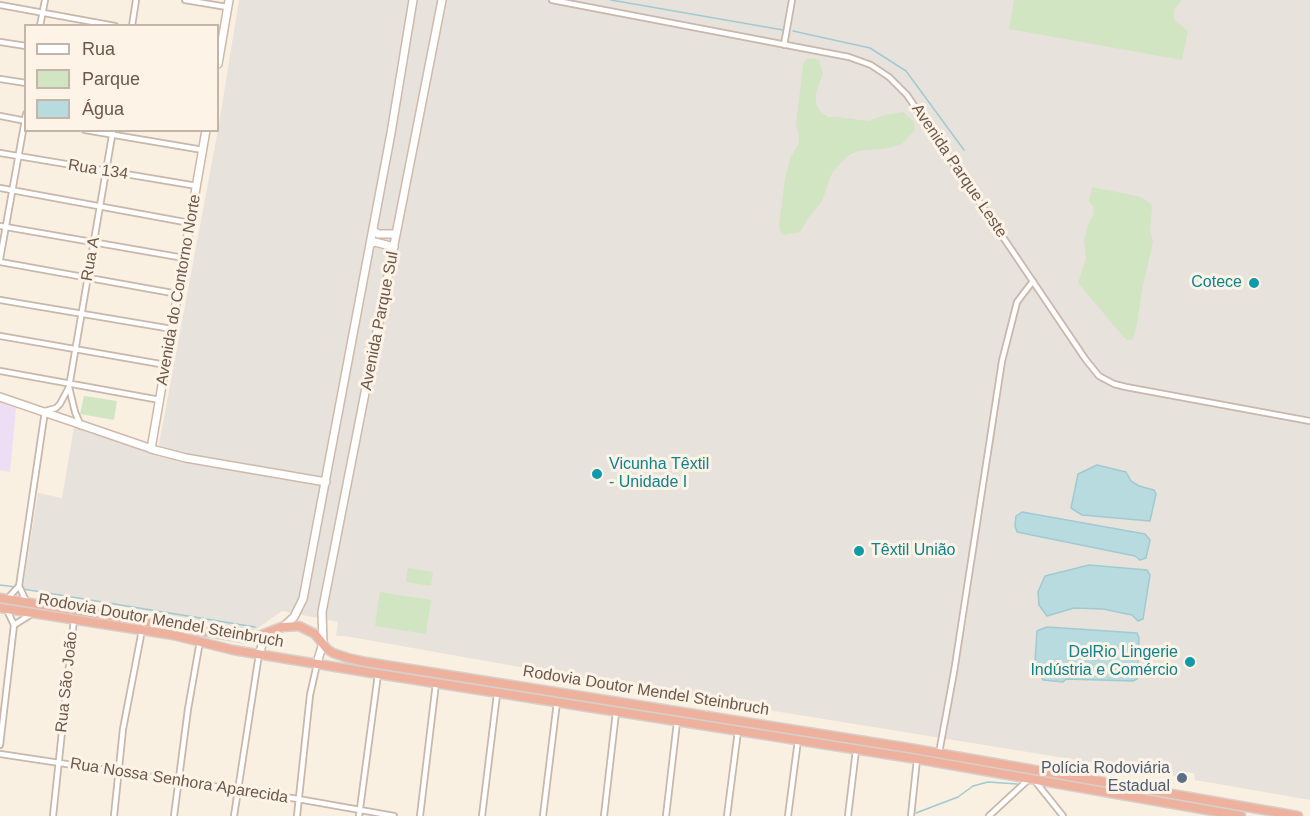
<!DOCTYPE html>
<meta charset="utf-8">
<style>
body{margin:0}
#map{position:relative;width:1310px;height:816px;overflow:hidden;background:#f9f0e1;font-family:Arial,sans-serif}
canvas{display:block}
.legend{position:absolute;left:24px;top:24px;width:195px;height:108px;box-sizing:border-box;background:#fdf4e7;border:2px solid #c4b5a9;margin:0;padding:8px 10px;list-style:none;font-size:18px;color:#6e574b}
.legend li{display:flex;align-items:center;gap:12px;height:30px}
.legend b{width:30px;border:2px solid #c4b5a9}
</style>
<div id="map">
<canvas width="1310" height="816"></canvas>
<ul class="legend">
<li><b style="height:8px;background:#fff"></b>Rua</li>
<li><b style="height:16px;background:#d1e5c2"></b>Parque</li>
<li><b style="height:16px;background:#b8dbe0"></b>Água</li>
</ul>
</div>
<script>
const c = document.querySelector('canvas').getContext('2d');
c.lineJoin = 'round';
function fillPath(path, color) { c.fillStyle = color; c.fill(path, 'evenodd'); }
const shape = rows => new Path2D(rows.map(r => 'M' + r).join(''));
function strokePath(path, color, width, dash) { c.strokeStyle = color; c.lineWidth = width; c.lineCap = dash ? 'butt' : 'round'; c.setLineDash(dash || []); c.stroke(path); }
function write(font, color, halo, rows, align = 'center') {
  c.font = font + ' Arial,sans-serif'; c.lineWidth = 6; c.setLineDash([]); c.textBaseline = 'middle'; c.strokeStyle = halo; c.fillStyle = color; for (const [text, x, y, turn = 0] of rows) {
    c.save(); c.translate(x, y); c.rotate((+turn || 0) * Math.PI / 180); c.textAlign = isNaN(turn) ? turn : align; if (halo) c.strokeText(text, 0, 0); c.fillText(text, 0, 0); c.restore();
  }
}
const industrial = shape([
 [239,0,1310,0,1310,800,1195,780,1194,773,1179,771,1176,776,700,699,345,636,336,636,338,622,282,611,254,631,23,588,38,493,62,498,74,427,157,455,218,130]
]);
const education = shape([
 [0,402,16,408,10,472,0,470]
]);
const green = shape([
 [1014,0,1182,0,1174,10,1174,20,1188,31,1182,60,1009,29],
 [812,58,819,60,823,73,816,93,816,104,820,111,828,117,839,117,868,121,885,115,903,112,914,122,915,130,902,144,889,148,858,151,847,156,832,173,822,201,809,217,800,232,784,235,780,231,779,224,785,179,790,159,799,143,799,136,796,124,803,65,806,59],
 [1092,187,1141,197,1151,204,1152,209,1150,228,1153,242,1142,290,1137,325,1132,340,1127,340,1122,335,1078,283,1086,259,1084,240,1088,225,1094,213,1093,206,1089,202],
 [84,396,117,401,114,420,80,414],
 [408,568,433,572,431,586,406,582],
 [380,592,431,600,426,634,375,626]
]);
const water = shape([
 [1097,465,1126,472,1131,481,1139,486,1154,490,1156,494,1150,521,1082,515,1071,508,1078,474,1097,465],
 [1022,512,1145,534,1150,540,1146,558,1140,560,1135,556,1017,532,1015,526,1016,516,1022,512],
 [1089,565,1147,570,1150,575,1143,619,1138,621,1132,615,1103,609,1074,608,1047,616,1039,605,1038,592,1045,576,1089,565],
 [1047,627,1137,633,1139,638,1137,679,1133,681,1066,679,1063,682,1043,680,1035,662,1037,631,1047,627]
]);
const stream = shape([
 [611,0,783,30],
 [793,31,870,48,906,71,964,150],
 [0,585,16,587],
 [23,589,255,627],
 [916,813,958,797,973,786,988,782,1017,784]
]);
const street = shape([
 [185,0,227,7],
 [552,0,849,57,871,65,889,77,907,95,1086,360,1099,376,1114,384,1126,387,1310,421],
 [0,5,115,26],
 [40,26,45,0],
 [132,26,136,0],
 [0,42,26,46],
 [784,45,792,0],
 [0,79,26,83],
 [0,116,26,121],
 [85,130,203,150],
 [0,153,197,186],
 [0,188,190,223],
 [0,226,184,258],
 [0,259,26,114],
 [0,262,178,294],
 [0,300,172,329],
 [0,336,166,365],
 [0,371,160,400],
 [81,426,75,412,69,387,113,130],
 [19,586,27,603],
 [7,599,19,586,45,411,56,408,60,404,69,387],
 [14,625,30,615],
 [0,745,14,625,7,610],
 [939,753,954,672,1002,361,1017,302,1033,281],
 [0,754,298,799,394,816],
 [1035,781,1063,816],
 [53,816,74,619],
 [114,816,123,729,142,630],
 [174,816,188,709,200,641],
 [234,816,259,654],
 [297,816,310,695,317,664],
 [359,816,378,674],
 [420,816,436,683],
 [482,816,497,694],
 [543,816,557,702],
 [604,816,616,712],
 [666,816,677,722],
 [727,816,738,731],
 [788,816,798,740],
 [848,816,856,750],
 [911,816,917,759],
 [989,816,1029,779]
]);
const secondary = shape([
 [218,64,229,0],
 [373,230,378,234,396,234],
 [370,244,375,242,394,247],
 [0,397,155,450,186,458,326,482],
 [151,449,206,130],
 [283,627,294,617,303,599,391,133,413,0],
 [259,654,263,642,270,633],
 [317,663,323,643,322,612,442,0]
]);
const highway = shape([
 [0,598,244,638,256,637,282,627,299,626,315,634,327,649,333,653,348,658,366,662,909,748,1298,816],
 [0,608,173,635,233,650,378,674,917,759,1241,816]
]);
const markers = [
 [1254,283,6,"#0f9aa8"],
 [597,474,6,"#0f9aa8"],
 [859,551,6,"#0f9aa8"],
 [1190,662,6,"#0f9aa8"],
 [1182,778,6,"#5c6f8a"]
];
const streetNames = [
 ["Rua 134",98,170,9],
 ["Avenida Parque Leste",959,171,56],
 ["Rua A",91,259,-80],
 ["Avenida do Contorno Norte",179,290,-80],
 ["Avenida Parque Sul",380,321,-79],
 ["Rodovia Doutor Mendel Steinbruch",161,621,10],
 ["Rua São João",67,682,-84],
 ["Rodovia Doutor Mendel Steinbruch",646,691,9],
 ["Rua Nossa Senhora Aparecida",179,781,9]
];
const cultureNames = [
 ["Cotece",1242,283],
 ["Vicunha Têxtil",609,465,"left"],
 ["- Unidade I",609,483,"left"],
 ["Têxtil União",871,551,"left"],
 ["DelRio Lingerie",1178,653],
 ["Indústria e Comércio",1178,671]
];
const serviceNames = [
 ["Polícia Rodoviária",1170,769],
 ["Estadual",1170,787]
];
fillPath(industrial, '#e8e2dc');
fillPath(education, '#eddef5');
fillPath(green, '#d1e5c2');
fillPath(water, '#b8dbe0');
strokePath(water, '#a0cad1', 1.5);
strokePath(stream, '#a0cad1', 1.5);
strokePath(street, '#c8b7aa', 8);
strokePath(secondary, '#ceb9aa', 10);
strokePath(highway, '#d6d0cd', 11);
strokePath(street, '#fff', 4.5);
strokePath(secondary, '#fff', 7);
strokePath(highway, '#eeb19d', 8);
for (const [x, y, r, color] of markers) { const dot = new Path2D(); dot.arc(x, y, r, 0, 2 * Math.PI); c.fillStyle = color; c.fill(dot); strokePath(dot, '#fdf4e7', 2); }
write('16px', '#6e574b', '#fdf4e7', streetNames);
write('16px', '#0d838f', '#fdf4e7', cultureNames, 'right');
write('16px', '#4e5e75', '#fdf4e7', serviceNames, 'right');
</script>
